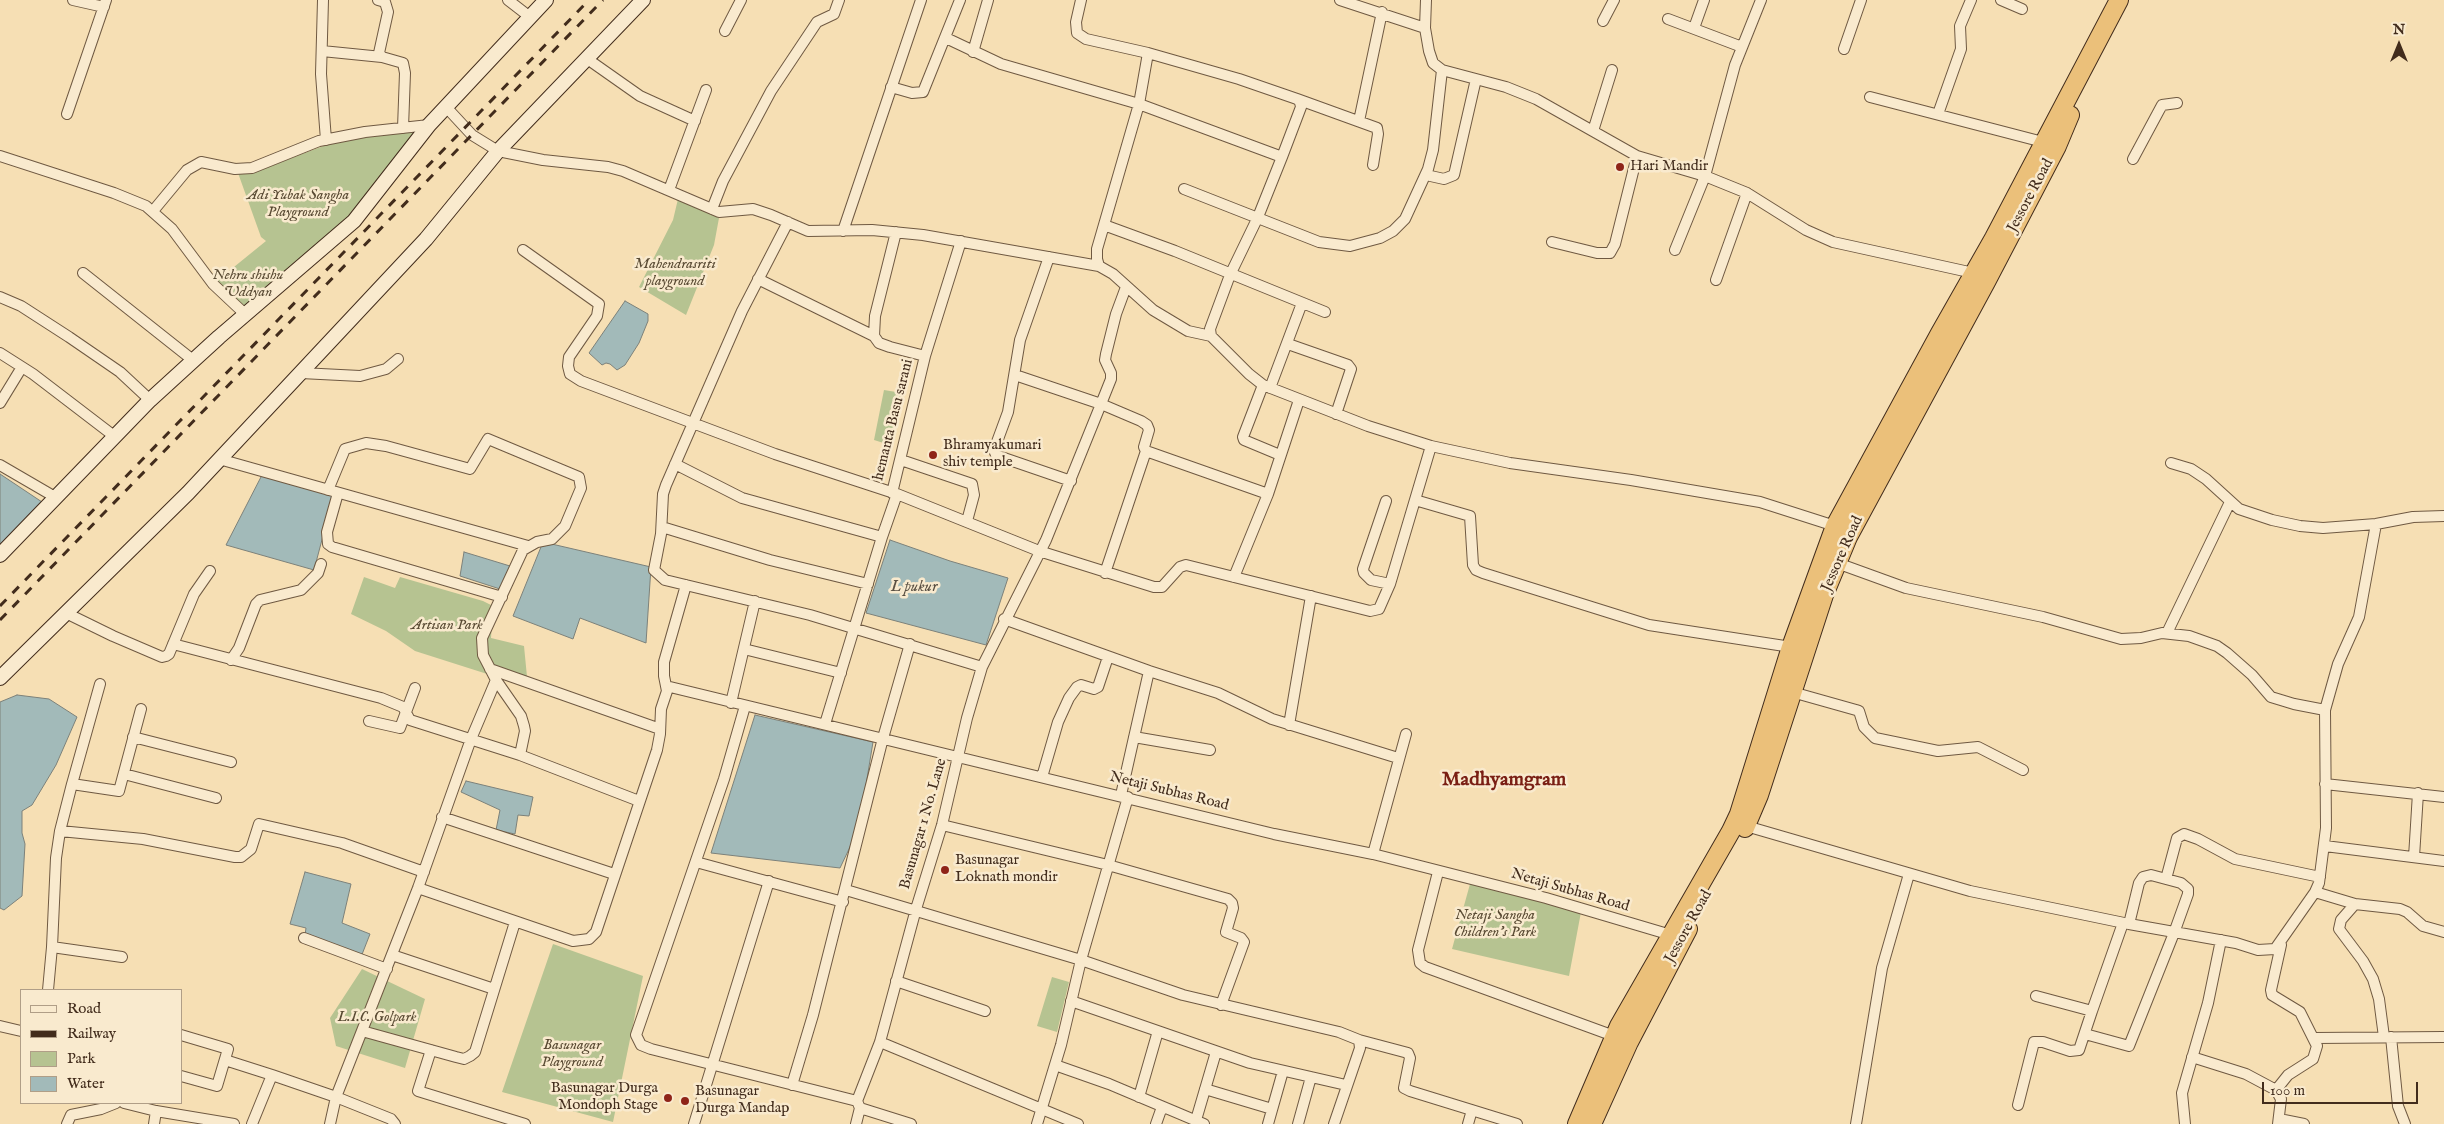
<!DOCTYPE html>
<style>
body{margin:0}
#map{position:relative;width:2444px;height:1124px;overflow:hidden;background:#f6dfb4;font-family:"IM FELL English",serif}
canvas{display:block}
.legend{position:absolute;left:20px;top:989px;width:162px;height:115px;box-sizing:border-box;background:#f9eace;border:1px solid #b09e87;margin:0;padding:6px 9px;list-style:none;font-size:15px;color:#422c1c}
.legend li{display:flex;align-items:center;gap:10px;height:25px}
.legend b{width:25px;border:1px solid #b09e87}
.north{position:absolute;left:2374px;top:20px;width:50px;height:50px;-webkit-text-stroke:4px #f9eace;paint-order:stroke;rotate:0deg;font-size:14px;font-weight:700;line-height:20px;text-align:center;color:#422c1c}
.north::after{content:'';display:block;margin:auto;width:18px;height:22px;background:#422c1c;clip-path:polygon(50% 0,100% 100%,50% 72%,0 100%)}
.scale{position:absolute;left:2262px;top:1082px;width:156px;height:22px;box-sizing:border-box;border:2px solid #422c1c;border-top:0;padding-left:6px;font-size:15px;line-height:18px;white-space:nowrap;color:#422c1c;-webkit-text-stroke:4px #f9eace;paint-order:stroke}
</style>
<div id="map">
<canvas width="2444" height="1124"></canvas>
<ul class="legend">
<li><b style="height:6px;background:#f9eace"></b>Road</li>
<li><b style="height:6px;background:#422c1c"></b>Railway</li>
<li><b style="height:14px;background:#b6c391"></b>Park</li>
<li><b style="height:14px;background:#a2bab9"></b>Water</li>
</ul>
<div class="north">N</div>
<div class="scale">100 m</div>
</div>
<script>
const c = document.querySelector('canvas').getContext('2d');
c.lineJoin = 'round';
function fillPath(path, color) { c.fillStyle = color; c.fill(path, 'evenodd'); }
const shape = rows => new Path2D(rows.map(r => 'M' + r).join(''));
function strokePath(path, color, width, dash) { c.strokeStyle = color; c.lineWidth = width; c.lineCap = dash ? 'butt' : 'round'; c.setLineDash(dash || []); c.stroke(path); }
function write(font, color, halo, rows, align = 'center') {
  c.font = font + ' "IM FELL English",serif'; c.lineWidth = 5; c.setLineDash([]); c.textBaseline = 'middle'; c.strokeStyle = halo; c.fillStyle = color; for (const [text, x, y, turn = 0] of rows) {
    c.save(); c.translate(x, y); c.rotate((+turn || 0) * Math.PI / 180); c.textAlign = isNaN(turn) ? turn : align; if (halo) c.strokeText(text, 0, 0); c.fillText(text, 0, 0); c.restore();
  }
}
const green = shape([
 [423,128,365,204,246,315,213,284,266,241,261,237,238,173,254,172,326,145,367,135],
 [678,199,719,218,714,245,686,315,639,287,673,220],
 [884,390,902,393,890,445,874,440],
 [364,577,395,588,400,577,483,601,493,606,491,638,524,646,528,687,415,651,386,631,351,614],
 [1470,884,1581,912,1569,976,1452,949],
 [553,944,643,976,613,1122,502,1092],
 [362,969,425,999,405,1068,336,1046,330,1018],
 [1052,977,1069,982,1057,1032,1037,1026]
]);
const water = shape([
 [625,301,648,314,648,321,639,343,625,365,617,370,610,364,606,363,602,365,589,353,625,301],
 [0,474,42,502,0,545,0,474],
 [262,475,334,494,314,570,226,545,262,475],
 [890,540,950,561,1008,578,986,645,866,613,890,540],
 [543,542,651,567,646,643,580,618,573,639,513,616,543,542],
 [464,552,510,566,503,590,460,576,464,552],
 [17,695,49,699,77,717,56,765,32,805,22,811,22,833,25,844,22,896,4,910,0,908,0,702,17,695],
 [755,715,873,742,859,828,840,868,711,853,755,715],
 [466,781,533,797,529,816,518,815,515,834,496,830,500,810,461,792,466,781],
 [305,872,351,884,342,923,370,934,361,957,305,935,306,928,290,924,305,872]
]);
const street = shape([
 [73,0,104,7],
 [323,0,321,74,326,140],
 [378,0,385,2,388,12,379,53,382,57,403,63,405,73,403,128],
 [508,0,530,17],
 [1081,0,1076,22,1077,33,1086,39,1148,53,1239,79,1297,99,1300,102,1301,107,1282,157,1258,217,1230,275,1210,329,1211,336,1249,374,1263,385,1368,426,1431,446,1510,463,1631,480,1760,502,1835,526],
 [1340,0,1425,28],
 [1426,0,1425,28,1429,51,1433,63,1442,70,1506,87,1536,99,1637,156,1705,176,1747,193,1806,230,1833,242,1978,274],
 [2001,0,2022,9],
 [1668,19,1742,47],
 [1603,21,1614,0],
 [1694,28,1704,0],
 [725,31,741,0],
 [946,38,1001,64,1139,104,1282,157],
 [1844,49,1861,0],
 [322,51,382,57],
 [973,52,988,0],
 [1148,53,1139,104,1097,249,1097,259,1099,266,1113,274,1153,310,1188,331,1211,336],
 [586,58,640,96,695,121],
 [891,87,912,93,923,92,960,0],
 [1870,97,2043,142],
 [1297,99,1377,128,1378,134,1373,165],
 [447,108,472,135,498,151,543,160,608,167,623,171,719,212,753,209,771,215,808,231,872,230,923,235,1099,266],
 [67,114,106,0],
 [1938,114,1961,49,1960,26,1971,0],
 [1359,121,1382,12],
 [1593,131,1612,70],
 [0,156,114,193,146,206,172,229,213,284,246,315],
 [2133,159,2162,105,2177,103],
 [1426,175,1444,179,1454,175,1476,79],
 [1184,189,1319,242,1350,246,1380,238,1393,231,1405,219,1428,169,1433,150,1442,70],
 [669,190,706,90],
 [712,209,723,181,771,91,817,22,834,14,839,0],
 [153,211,187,170,201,162,235,169,252,168,319,141,365,132,429,125],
 [788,222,742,311,666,485,663,494,661,534,654,570,665,580,810,615,982,667],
 [1104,225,1175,251,1325,312],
 [843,231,921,0],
 [896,232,875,316,874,336,879,343,890,347,925,356],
 [1552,242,1597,253,1610,253,1615,244,1637,156],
 [523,250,599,304,597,316,569,357,568,366,570,374,581,381,775,454,897,494,1039,551,1154,587,1162,587,1180,567,1186,565,1370,611,1379,609,1390,584,1431,446],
 [1675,250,1705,176,1735,65,1761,0],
 [1049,257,1020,340,1008,412,994,450,996,455,1001,457,1071,481],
 [83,273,194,361],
 [758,279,874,336],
 [1716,280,1747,193],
 [0,297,21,306,69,337,120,372,150,400],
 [1288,344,1348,365,1351,369,1336,414],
 [0,353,33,374,114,436],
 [301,373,360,376,386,369,398,359],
 [1015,375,1101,404,1141,421,1147,425,1149,430,1144,447,1146,451,1268,494],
 [1263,385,1243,437,1244,440,1280,455],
 [1270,388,1302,303],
 [0,403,22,367],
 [219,459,528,546],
 [901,460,972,484,974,495,967,521],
 [2171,463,2191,469,2206,479,2239,509,2272,520,2300,526,2323,528,2376,524,2413,517,2444,516],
 [675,464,742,498,882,537,897,494],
 [0,465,55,497],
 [328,490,345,449,366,443,386,446,470,469,488,439,579,477,581,488,565,526,552,539,537,542,523,550,482,638,483,655,496,680,521,716,524,726,525,731,520,755],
 [338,493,327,532,328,544,332,547,502,597],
 [892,493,925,356,961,241],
 [1415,500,1470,516,1473,565,1476,570,1483,573,1649,625,1791,647],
 [1386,501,1363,569,1364,573,1371,580,1390,584],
 [662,527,770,560,868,584],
 [1837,563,1906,588,2043,617,2121,639,2141,638,2162,633,2189,636,2217,646,2227,653,2252,675,2271,697,2294,704,2325,710],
 [1105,573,1146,451],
 [1234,577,1268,494,1299,400],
 [66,613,113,636,162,657,166,656,169,654,194,594,210,571],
 [1004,619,1149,671,1218,693,1272,719,1398,758],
 [2167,633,2230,502],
 [173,644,381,698,403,707,410,720,520,755,639,801],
 [744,649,841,673],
 [231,660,239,648,256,604,260,600,301,590,318,573,321,564],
 [490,669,660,729],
 [100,684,72,784,119,791,141,709],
 [666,686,1274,834,1373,854,1546,898,1671,935],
 [1792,692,1856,710,1859,711,1864,727,1875,738,1938,751,1978,747,2023,770],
 [731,703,755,601],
 [745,706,724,779,636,1035,641,1045,651,1049,857,1101],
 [369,721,400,728,415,688],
 [825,724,882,537],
 [1289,725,1311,596],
 [133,737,231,762],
 [1134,737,1210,750],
 [124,774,216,798],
 [1042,777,1058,722,1069,698,1077,687,1081,685,1094,689,1098,687,1108,657],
 [72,784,60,831,56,858,52,947,122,957],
 [2325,784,2444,797],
 [1121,795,1149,671],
 [442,817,614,874],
 [942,825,1108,865,1228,899,1232,903,1233,908,1226,932,1241,938,1244,942,1221,1005],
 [1746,826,1970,891,2129,924,2236,943,2258,950,2275,949,2315,892,2319,883,2326,828,2325,710,2338,664,2359,617,2376,524],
 [60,831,143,839,235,857,241,857,251,849,259,824,342,843,424,872],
 [2325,846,2444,861],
 [1373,854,1406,734],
 [2414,857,2418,793],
 [696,862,843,902],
 [1438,872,1418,950,1420,963,1425,967,1614,1036],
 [2166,879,2177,838,2184,834,2198,839,2235,859,2320,877],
 [418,888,573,941,589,939,596,932,657,750,660,734,661,709,667,691,664,676,664,662,686,585],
 [846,890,1081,960,1183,995,1339,1032,1359,1040,1360,1048,1334,1124],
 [2315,892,2355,904,2400,909,2407,912,2423,926,2444,932],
 [2355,904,2341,920,2339,929,2363,961,2373,979,2379,999,2384,1037],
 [304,938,387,969],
 [392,955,494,989],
 [896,981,985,1011],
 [48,990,52,947],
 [2036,996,2092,1011,2123,923],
 [1071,1001,1250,1063,1346,1085],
 [0,1026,21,1031],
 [362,1031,456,1057,464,1059,470,1056,475,1052,515,922],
 [2085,1034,2129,1046,2174,933,2188,894,2188,889,2181,883,2151,875,2143,877,2139,883,2129,924],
 [181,1035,228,1049,217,1086,181,1076],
 [2391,1037,2398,1106,2405,1124],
 [2315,1038,2444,1037],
 [1359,1040,1408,1053,1410,1058,1404,1088,1410,1091,1517,1124],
 [880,1042,1078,1124],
 [431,1050,418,1091,525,1124],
 [2192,1057,2246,1074,2276,1090,2281,1099,2278,1124],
 [225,1060,272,1075],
 [1055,1065,1109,1084,1204,1124],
 [792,1085,813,1015,883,738,910,644],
 [1205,1089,1272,1109],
 [2276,1090,2288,1075,2313,1059,2317,1046,2300,1012,2272,995,2271,990,2281,945],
 [1139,1097,1158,1031],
 [124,1103,156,1111,234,1124],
 [2018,1105,2034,1042,2043,1042,2070,1051,2079,1050,2092,1011],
 [860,1108,911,1124],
 [2279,1119,2304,1124],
 [1196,1120,1216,1052],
 [67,1124,71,1115,101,1109,116,1103],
 [154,1124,156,1111],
 [252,1124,272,1075,336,1097,391,1119,395,1124],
 [330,1124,336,1097,418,888,471,739,496,680],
 [694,1124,769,881],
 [856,1124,860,1108,857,1101,880,1042,916,909,942,825,967,718,982,667,1046,540,1101,404,1111,379,1111,373,1105,360,1106,354,1116,314,1126,287],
 [1037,1124,1061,1045,1081,960,1128,797],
 [1156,1124,1162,1107],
 [1268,1124,1283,1071],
 [1298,1124,1311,1077],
 [1468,1124,1472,1110],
 [1856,1124,1882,968,1909,874],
 [2185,1124,2182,1093,2208,1003,2221,940]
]);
const secondary = shape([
 [0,555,150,400,219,337,354,221,429,125,546,0],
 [0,678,188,493,426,239,498,151,643,0]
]);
const highway = shape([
 [1745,828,1759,795,1824,595,1848,537,1986,282,2057,146,2070,115],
 [1577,1124,1619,1026,1731,831,1739,814,1791,647,1835,526,1940,333,1994,238,2119,0],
 [1592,1124,1629,1042,1688,929]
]);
const rail = shape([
 [0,606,589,0],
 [0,620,603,0]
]);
const markers = [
 [1620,167,5,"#8f2418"],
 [933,455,5,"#8f2418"],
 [945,870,5,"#8f2418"],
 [668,1098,5,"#8f2418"],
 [685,1101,5,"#8f2418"]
];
const poiNames = [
 ["Hari Mandir",1630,167],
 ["Bhramyakumari",943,446],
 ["shiv temple",943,463],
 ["Basunagar",955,861],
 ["Loknath mondir",955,878],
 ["Basunagar Durga",658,1089,"right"],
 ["Mondoph Stage",658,1106,"right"],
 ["Basunagar",695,1092],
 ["Durga Mandap",695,1109]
];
const parkNames = [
 ["Adi Yubak Sangha",298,196],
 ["Playground",298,213],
 ["Mahendrasriti",675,265],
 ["playground",675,282],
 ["Nehru shishu",248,276],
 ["Uddyan",248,293],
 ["Artisan Park",447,626],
 ["Netaji Sangha",1495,916],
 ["Children's Park",1495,933],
 ["L.I.C. Golpark",377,1018],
 ["Basunagar",572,1046],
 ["Playground",572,1063]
];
const streetNames = [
 ["Jessore Road",2031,196,-62],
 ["hemanta Basu sarani",894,420,-76],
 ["Jessore Road",1843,554,-66],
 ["Netaji Subhas Road",1169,792,14],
 ["Basunagar 1 No. Lane",924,824,-74],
 ["Netaji Subhas Road",1570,891,16],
 ["Jessore Road",1689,927,-61]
];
const waterNames = [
 ["L pukur",914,588]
];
const districtNames = [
 ["Madhyamgram",1504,781]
];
fillPath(green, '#b6c391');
fillPath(water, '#a2bab9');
strokePath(water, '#7c817a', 1);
strokePath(street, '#6f5942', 12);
strokePath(secondary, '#422c1c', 16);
strokePath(highway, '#422c1c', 20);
strokePath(street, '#f9eace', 10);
strokePath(secondary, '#f9eace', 14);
strokePath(highway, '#ebc07a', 18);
strokePath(rail, '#422c1c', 3, [9, 9]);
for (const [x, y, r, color] of markers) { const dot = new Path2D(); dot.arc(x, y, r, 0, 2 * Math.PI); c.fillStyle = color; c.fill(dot); strokePath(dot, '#f9eace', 2); }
write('15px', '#422c1c', '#f9eace', poiNames, 'left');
write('italic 15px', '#594a33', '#f9eace', parkNames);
write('15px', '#422c1c', '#f9eace', streetNames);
write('italic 16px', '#5a5043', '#f9eace', waterNames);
write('bold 20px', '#7a1f14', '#f9eace', districtNames);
</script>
